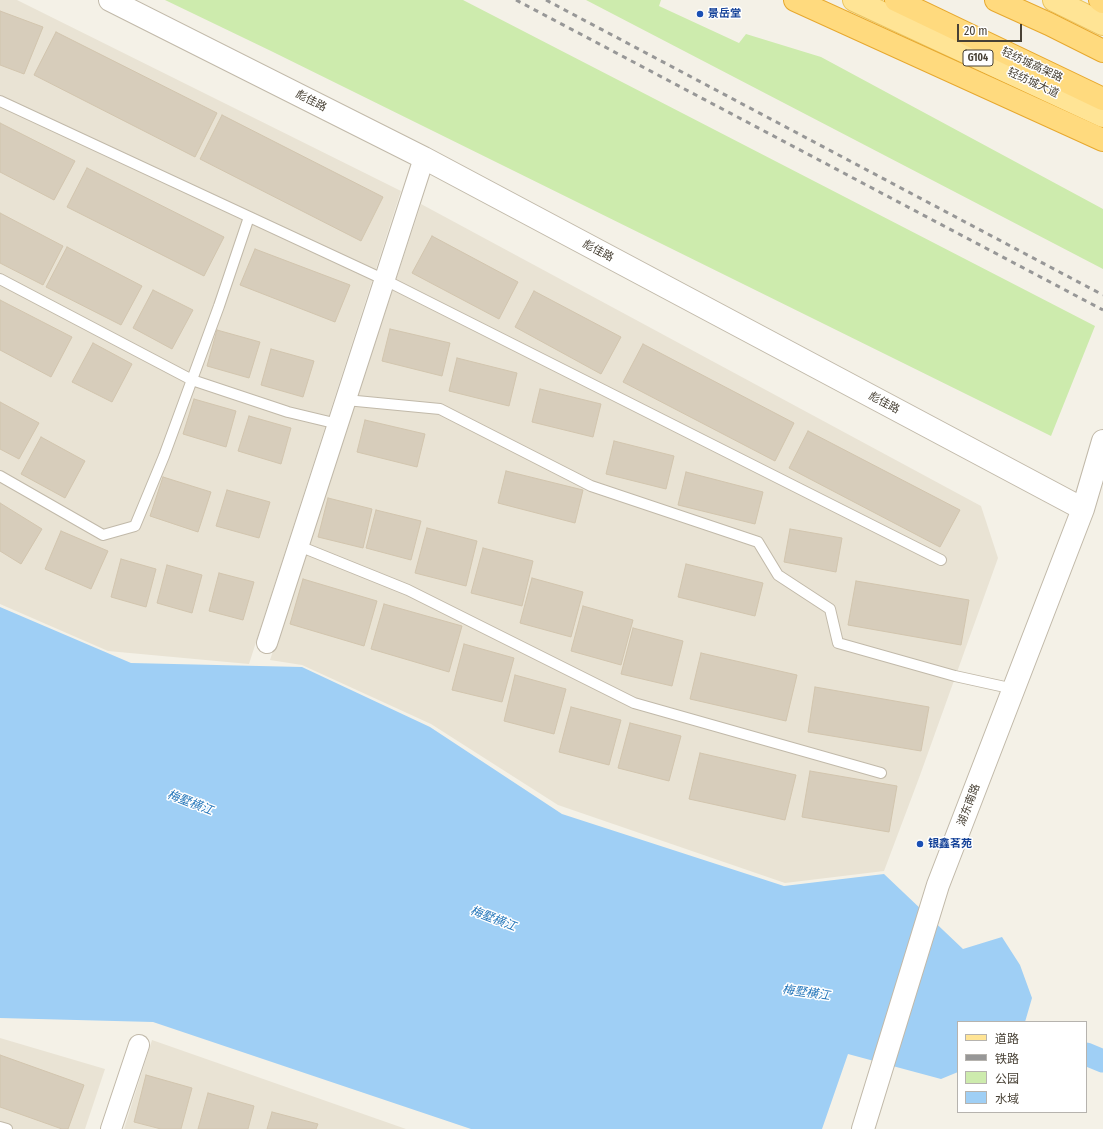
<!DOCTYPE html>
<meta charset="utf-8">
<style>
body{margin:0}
#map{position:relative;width:1103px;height:1129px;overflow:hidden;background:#f4f1e7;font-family:"Fira Sans Condensed","Noto Sans SC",sans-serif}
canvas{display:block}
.legend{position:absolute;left:957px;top:1021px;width:130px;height:92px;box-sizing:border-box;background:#fff;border:1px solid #b6b3ae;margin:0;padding:5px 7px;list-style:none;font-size:12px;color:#484135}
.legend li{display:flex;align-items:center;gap:8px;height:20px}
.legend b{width:20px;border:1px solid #b6b3ae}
.scale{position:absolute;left:957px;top:24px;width:65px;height:18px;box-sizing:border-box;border:2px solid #484135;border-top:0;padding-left:5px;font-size:12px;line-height:14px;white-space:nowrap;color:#484135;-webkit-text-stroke:3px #fff;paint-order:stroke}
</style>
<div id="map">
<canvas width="1103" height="1129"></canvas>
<ul class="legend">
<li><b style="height:5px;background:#ffe495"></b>道路</li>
<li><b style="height:5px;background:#979797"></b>铁路</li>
<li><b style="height:11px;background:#cdebad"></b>公园</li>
<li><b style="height:11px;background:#9fcff5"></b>水域</li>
</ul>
<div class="scale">20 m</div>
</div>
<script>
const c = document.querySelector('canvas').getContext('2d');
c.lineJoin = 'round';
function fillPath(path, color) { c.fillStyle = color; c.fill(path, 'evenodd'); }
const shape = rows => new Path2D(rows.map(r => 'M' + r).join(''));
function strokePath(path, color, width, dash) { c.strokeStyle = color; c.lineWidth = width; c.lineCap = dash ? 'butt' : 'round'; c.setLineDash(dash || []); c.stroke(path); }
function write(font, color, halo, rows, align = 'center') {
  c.font = font + ' "Fira Sans Condensed","Noto Sans SC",sans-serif'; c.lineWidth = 3; c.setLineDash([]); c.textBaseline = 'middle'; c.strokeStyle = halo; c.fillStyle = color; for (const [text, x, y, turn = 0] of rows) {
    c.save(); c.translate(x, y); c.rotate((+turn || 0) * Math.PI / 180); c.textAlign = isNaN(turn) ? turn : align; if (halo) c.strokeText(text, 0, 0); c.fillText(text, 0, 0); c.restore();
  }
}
const residential = shape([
 [0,0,17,0,401,191,249,664,108,651,0,604],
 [421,204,981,506,998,558,919,778,884,871,785,883,558,805,431,724,302,665,270,660],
 [0,1038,105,1069,85,1129,0,1129],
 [152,1040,406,1129,124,1129]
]);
const green = shape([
 [165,0,463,0,1095,326,1051,436,271,51],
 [586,0,661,0,659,6,739,43,746,34,821,57,1103,209,1103,269]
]);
const water = shape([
 [0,607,131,663,302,667,430,727,562,814,784,886,884,874,963,949,1002,937,1020,965,1032,998,1025,1022,958,1022,958,1072,941,1079,848,1054,822,1129,471,1129,153,1022,0,1018]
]);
const canal = shape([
 [1086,1054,1103,1061]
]);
const building = shape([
 [0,11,43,27,24,74,0,65,0,11],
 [56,32,217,113,195,157,34,75,56,32],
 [222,115,383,197,361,241,200,159,222,115],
 [0,123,75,161,54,200,0,172,0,123],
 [87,168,224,237,204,276,67,207,87,168],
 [0,213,63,246,43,285,0,263,0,213],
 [432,236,518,282,499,319,412,273,432,236],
 [67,247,142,286,121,325,46,287,67,247],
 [255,249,350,285,335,322,240,285,255,249],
 [153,290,193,310,172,349,133,328,153,290],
 [534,291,621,337,601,374,515,327,534,291],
 [0,300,72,337,51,377,0,350,0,300],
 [390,329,450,343,442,376,382,361,390,329],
 [217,330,260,342,249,378,207,366,217,330],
 [93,343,132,364,112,402,72,382,93,343],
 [643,344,794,423,775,461,623,382,643,344],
 [271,349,314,361,303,397,261,385,271,349],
 [457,358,517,373,509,406,449,391,457,358],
 [540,389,601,404,593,437,532,422,540,389],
 [194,399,236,411,226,447,183,434,194,399],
 [0,402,39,423,19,459,0,449,0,402],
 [249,416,291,428,281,464,238,451,249,416],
 [365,420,425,434,417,467,357,452,365,420],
 [808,431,960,510,940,547,789,468,808,431],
 [41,437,85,461,65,498,21,474,41,437],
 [614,441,674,456,666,489,606,474,614,441],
 [506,471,583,490,575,523,498,503,506,471],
 [686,472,763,492,755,524,678,505,686,472],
 [163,477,211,492,198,532,150,516,163,477],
 [227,490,270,502,259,538,216,526,227,490],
 [328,498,372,509,363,548,318,537,328,498],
 [0,503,42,529,21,564,0,551,0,503],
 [376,510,421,521,411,560,366,548,376,510],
 [427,528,477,541,466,586,415,573,427,528],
 [790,529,842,538,836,572,784,562,790,529],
 [61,531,108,551,91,589,45,569,61,531],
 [483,548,533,561,522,606,471,593,483,548],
 [121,559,156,569,146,607,111,597,121,559],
 [686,564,763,583,755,616,678,597,686,564],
 [167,565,202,575,192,613,157,603,167,565],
 [219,573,254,582,243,620,209,611,219,573],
 [532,578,583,592,571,637,520,623,532,578],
 [303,579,377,601,364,646,290,624,303,579],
 [856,581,969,600,961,645,848,625,856,581],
 [384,604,462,626,449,672,371,649,384,604],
 [583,606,633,620,621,665,571,651,583,606],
 [633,628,683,641,672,686,621,674,633,628],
 [464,644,514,658,502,702,452,690,464,644],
 [701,653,797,675,786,721,690,699,701,653],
 [515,675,566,689,554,734,504,721,515,675],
 [815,687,929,707,921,751,808,732,815,687],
 [571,707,621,720,609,765,559,752,571,707],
 [630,723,681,736,669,781,618,768,630,723],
 [700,753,796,775,785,820,689,799,700,753],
 [810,771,897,786,889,832,802,817,810,771],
 [0,1055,84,1085,68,1129,62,1129,0,1107,0,1055],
 [146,1075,192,1088,181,1129,161,1129,134,1122,146,1075],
 [208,1093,254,1106,248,1129,198,1129,208,1093],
 [272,1112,318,1124,316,1129,267,1129,272,1112]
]);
const service = shape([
 [0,101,385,280,941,560],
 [0,279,192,380,288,412,338,424],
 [346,400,440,409,591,486,758,542,778,575,830,609,838,643,955,676,1014,689],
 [0,476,103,535,135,526,164,456,219,306,249,217],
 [299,546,408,590,634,703,881,773],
 [0,1127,7,1129]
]);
const minor = shape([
 [267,643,424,158],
 [111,1129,139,1045]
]);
const tertiary = shape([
 [110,0,424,158,1083,509],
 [863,1129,938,885,1083,509,1103,441]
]);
const primary = shape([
 [854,0,1103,116],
 [1054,0,1103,24]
]);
const trunk = shape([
 [795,0,1103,140],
 [896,0,1103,99],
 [996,0,1049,24,1103,51],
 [1100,0,1103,2]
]);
const rail = shape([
 [516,0,1103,310],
 [546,0,1103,295]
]);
const markers = [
 [700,14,4,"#1a4fb4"],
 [920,844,4,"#1a4fb4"]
];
const shields = [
 [978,58,30]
];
const shieldNames = [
 ["G104",978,58]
];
const transitNames = [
 ["景岳堂",708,14],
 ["银鑫茗苑",928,844]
];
const streetNames = [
 ["轻纺城高架路",1032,65,25],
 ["轻纺城大道",1033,83,25],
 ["彪佳路",311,101,27],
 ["彪佳路",598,251,28],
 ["彪佳路",884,403,28],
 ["湖东南路",969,805,-69]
];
const waterNames = [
 ["梅墅横江",190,803,21],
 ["梅墅横江",493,919,21],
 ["梅墅横江",806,993,8]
];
fillPath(residential, '#e9e3d4');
fillPath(green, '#cdebad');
fillPath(water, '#9fcff5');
strokePath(canal, '#9fcff5', 23);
fillPath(building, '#d7cdbb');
strokePath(building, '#d2c5ae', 1);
strokePath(service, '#c1b9a9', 12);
strokePath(minor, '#c1b9a9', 22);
strokePath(tertiary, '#c1b9a9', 24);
strokePath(primary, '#ebc55e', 24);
strokePath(trunk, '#e7a82e', 24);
strokePath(service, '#fff', 10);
strokePath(minor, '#fff', 20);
strokePath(tertiary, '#fff', 22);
strokePath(primary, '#ffe495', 22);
strokePath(trunk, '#ffda7e', 22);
strokePath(rail, '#979797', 3, [5, 5]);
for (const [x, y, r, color] of markers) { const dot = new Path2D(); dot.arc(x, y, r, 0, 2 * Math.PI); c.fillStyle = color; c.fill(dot); strokePath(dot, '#fff', 1.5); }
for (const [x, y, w] of shields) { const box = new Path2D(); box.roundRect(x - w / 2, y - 8, w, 16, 3); c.fillStyle = '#fff'; c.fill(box); strokePath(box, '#484135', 1); }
write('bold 10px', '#484135', null, shieldNames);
write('bold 11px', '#164399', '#fff', transitNames, 'left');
write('11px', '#484135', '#fff', streetNames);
write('italic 12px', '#2778bb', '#fff', waterNames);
</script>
